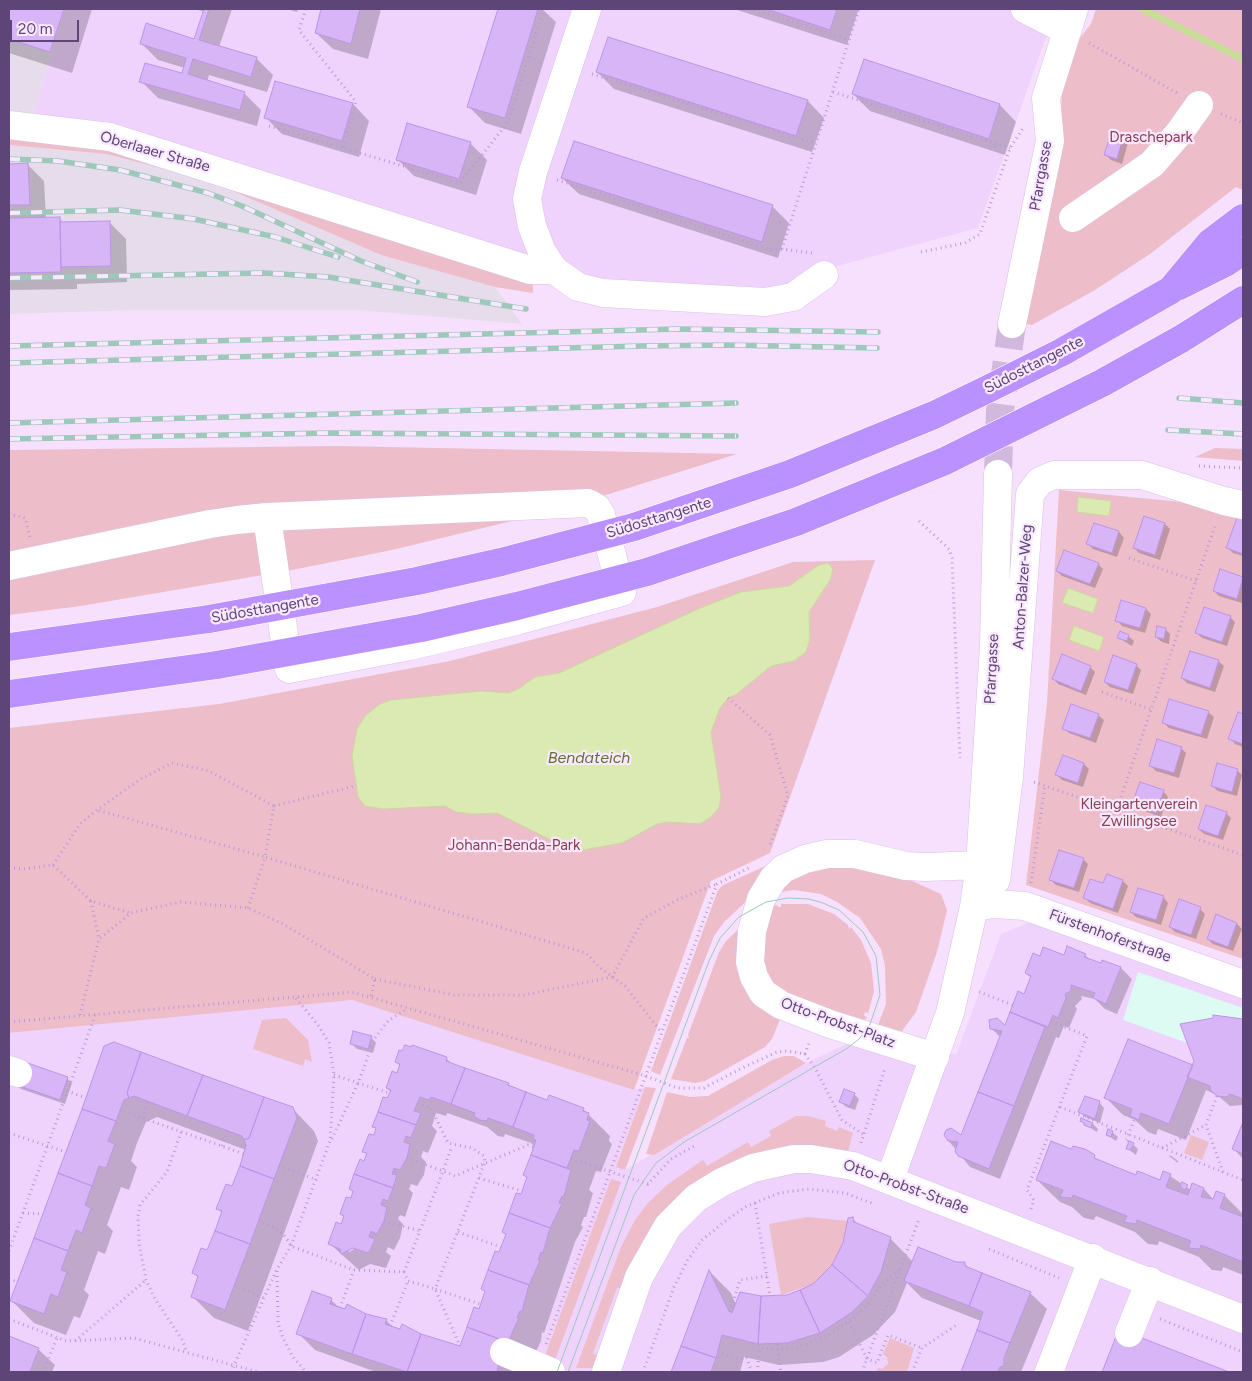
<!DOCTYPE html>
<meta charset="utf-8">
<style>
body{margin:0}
#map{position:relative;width:1252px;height:1381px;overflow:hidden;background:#f6e0fe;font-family:Figtree,sans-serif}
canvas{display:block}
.frame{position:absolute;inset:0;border:10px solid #5d4577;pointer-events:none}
.scale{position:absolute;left:10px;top:20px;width:69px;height:22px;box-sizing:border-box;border:2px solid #5d4577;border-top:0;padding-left:6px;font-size:15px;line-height:18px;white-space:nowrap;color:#5d4577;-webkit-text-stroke:4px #f9e8ff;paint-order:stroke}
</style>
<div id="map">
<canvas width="1252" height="1381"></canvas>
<div class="frame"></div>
<div class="scale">20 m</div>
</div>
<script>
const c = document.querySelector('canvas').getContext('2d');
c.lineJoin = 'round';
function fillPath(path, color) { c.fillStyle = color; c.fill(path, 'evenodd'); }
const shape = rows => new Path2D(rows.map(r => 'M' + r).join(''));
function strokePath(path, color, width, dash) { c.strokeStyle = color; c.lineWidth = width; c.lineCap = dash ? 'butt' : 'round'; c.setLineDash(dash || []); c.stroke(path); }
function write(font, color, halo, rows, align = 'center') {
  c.font = font + ' Figtree,sans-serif'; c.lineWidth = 4.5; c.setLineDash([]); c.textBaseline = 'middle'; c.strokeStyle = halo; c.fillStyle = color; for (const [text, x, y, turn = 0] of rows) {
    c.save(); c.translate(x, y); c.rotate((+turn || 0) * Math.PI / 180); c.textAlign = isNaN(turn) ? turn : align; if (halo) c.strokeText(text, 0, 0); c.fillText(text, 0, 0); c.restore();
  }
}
const residential = shape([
 [65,9,1056,9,978,228,837,266,788,291,591,285,32,120],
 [1031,922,1243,992,1243,1372,9,1372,9,1033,352,1000,634,1090,645,1087,616,1166,625,1170,806,1063,876,1030,899,1035,956,1055,1001,934]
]);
const industrial = shape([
 [9,9,65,9,32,120,9,120],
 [9,145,106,154,207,180,381,255,495,287,522,324,359,310,137,310,9,314]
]);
const education = shape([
 [1138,972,1243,1008,1243,1099,1230,1094,1226,1097,1217,1096,1211,1091,1209,1086,1187,1077,1194,1061,1187,1043,1123,1020]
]);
const green = shape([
 [1096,9,1243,9,1243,190,1236,187,1150,254,1095,290,1032,325,1022,323,1059,153,1062,92,1076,43,1091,24],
 [9,133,107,143,532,275,533,293,495,287,381,255,207,180,106,154,9,145],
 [338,446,737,454,558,510,392,550,292,570,81,606,9,615,9,450],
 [1215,448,1243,449,1243,461,1195,457],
 [1059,490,1222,506,1243,511,1243,959,1026,885,1047,703],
 [875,560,770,853,711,881,634,1090,352,1000,9,1033,9,728,219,704,450,661,657,607,793,562],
 [779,860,751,897,724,922,714,936,660,1075,651,1071,718,890,723,885],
 [852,863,910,880,941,894,947,910,937,952,916,1012,899,1035,876,1030,886,1004,885,966,881,949,860,918,837,902,821,894,794,890,774,893,800,870],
 [781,904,808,904,834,914,848,925,849,929,851,927,861,940,871,963,874,991,870,1007,868,1013,865,1012,864,1016,867,1017,861,1025,790,998,772,982,764,969,758,954,767,907,777,905,778,907,781,907],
 [743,925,781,1017,772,1039,765,1047,705,1081,695,1083,671,1079,687,1038,689,1038,688,1035,719,952,726,941],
 [286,1018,308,1040,312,1062,305,1059,303,1066,253,1049,262,1020],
 [784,1056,794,1056,806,1063,654,1155,646,1154,667,1092,690,1097,708,1096,772,1060],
 [645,1087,656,1088,625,1170,616,1167],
 [796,1116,808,1116,826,1121,825,1126,837,1131,839,1127,853,1133,848,1151,815,1147,773,1149,741,1160,623,1288,617,1288,593,1353,599,1356,598,1361,592,1368,576,1368,621,1247,635,1220,648,1203,667,1185,703,1160,707,1166,748,1142,751,1147,771,1136,769,1131],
 [1191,1135,1209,1142,1202,1160,1184,1153],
 [611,1179,621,1182,555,1360,548,1358,546,1353],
 [808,1217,848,1221,843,1243,832,1265,813,1284,781,1295,769,1224],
 [890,1338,914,1348,907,1372,876,1372,878,1368,882,1369,888,1364,887,1357,883,1354]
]);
const water = shape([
 [1078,497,1111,501,1109,516,1077,512,1078,497],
 [828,563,833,569,830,580,809,612,810,639,806,652,794,661,771,666,737,694,728,698,720,708,711,732,721,797,719,808,711,817,700,824,668,822,657,824,622,843,583,850,551,840,497,813,474,814,456,812,445,806,383,809,365,806,358,797,352,756,357,729,365,716,380,704,391,700,481,691,509,693,520,688,535,677,559,673,698,609,741,592,789,586,819,565,828,563],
 [1068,588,1098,599,1093,613,1062,603,1068,588],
 [1074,626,1104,637,1099,651,1069,640,1074,626]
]);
const shadow = shape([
 [9,9,92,9,72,73,9,53],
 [195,9,232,9,219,47,256,58,273,75,267,92,209,75,207,82,244,93,261,110,257,126,158,98,141,81,183,74,185,68,158,60,142,44,195,40,204,12],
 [287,9,298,9,297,12],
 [322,9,381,9,368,59,333,49,316,33],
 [499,9,542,9,556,22,521,134,485,123,468,106],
 [734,9,856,9,858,11,847,45],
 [609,38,808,101,824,118,812,152,614,89,597,72],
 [853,94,1000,105,1016,122,1005,155,870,111],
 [353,104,369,121,359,157,282,134,266,118],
 [1123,134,1129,139,1122,164,1111,160,1106,155],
 [470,143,487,160,476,195,414,176,397,159],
 [9,165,28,165,44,181,46,218,59,218,64,223,109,222,126,239,127,282,77,284,77,289,9,290],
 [562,178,772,206,789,223,778,258,579,194],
 [1144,517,1165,524,1170,529,1160,560,1139,553,1134,548],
 [1239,517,1243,518,1243,556,1233,553,1228,548],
 [1094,524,1119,532,1124,538,1117,557,1093,549,1088,544],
 [1098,564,1103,569,1095,588,1062,576,1057,571],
 [1220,571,1243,578,1242,603,1219,596,1214,591],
 [1146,609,1151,614,1145,633,1122,626,1117,620],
 [1230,617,1235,622,1227,646,1202,638,1197,633],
 [1165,629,1170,634,1169,644,1162,642,1156,637],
 [1128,636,1134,641,1132,646,1119,638],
 [1218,661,1224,666,1215,692,1187,683,1182,678],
 [1136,665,1141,670,1133,694,1110,687,1105,682],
 [1090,667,1095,672,1086,695,1058,684,1053,678],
 [1208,712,1214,717,1207,739,1169,728,1163,722],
 [1238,714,1243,715,1243,747,1235,744,1230,738],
 [1098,715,1104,720,1096,743,1069,733,1064,728],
 [1181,748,1186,753,1179,778,1156,771,1151,766],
 [1084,764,1089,769,1083,787,1062,780,1057,775],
 [1237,770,1242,775,1237,796,1218,791,1212,786],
 [1163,791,1168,797,1161,817,1139,809,1134,804],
 [1226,813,1231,818,1223,840,1204,834,1199,829],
 [1083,859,1088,864,1079,892,1056,885,1051,880],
 [1108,875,1123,881,1128,886,1118,913,1090,903,1085,898,1104,885],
 [1163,897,1168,903,1161,925,1136,917,1131,912],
 [1200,909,1205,914,1196,939,1175,932,1170,927],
 [1237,924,1242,929,1233,951,1213,944,1208,939],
 [1085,955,1091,961,1101,965,1103,962,1121,968,1132,979,1117,1014,1105,1009,1095,999,1081,996,1082,999,1075,1006,1077,1009,1069,1028,1064,1026,1059,1038,1056,1037,1000,1179,970,1167,947,1139,961,1137,1001,1038,991,1028,1006,1027,1019,993,1025,995,1032,979,1026,973,1040,957],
 [1239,1019,1243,1021,1243,1105,1230,1106,1217,1095,1206,1090,1186,1140,1158,1129,1156,1135,1148,1132,1135,1120,1123,1115,1106,1098,1193,1067],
 [371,1037,376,1043,373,1053,357,1049,352,1044],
 [105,1047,292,1108,314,1131,318,1141,248,1331,214,1318,192,1296,199,1278,193,1273,208,1252,222,1213,218,1209,233,1188,246,1150,157,1117,146,1122,137,1143,131,1161,137,1167,129,1190,121,1187,107,1225,113,1231,105,1254,98,1251,84,1290,89,1295,80,1318,74,1316,66,1335,34,1323,12,1301],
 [446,1058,453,1065,508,1084,513,1088,548,1101,583,1109,610,1136,609,1141,612,1144,601,1172,596,1171,589,1190,593,1193,586,1217,584,1217,581,1225,583,1227,575,1242,544,1333,542,1332,541,1341,530,1364,522,1372,376,1372,315,1350,298,1333,331,1300,341,1309,346,1311,348,1306,363,1314,386,1320,395,1329,461,1348,475,1308,480,1310,486,1292,483,1289,500,1254,507,1235,504,1232,528,1178,525,1175,535,1147,531,1143,505,1134,504,1137,498,1136,487,1127,447,1113,446,1116,436,1113,432,1126,437,1131,428,1153,423,1151,421,1157,426,1162,424,1175,417,1186,411,1184,409,1189,413,1193,405,1217,400,1215,398,1219,403,1224,400,1238,394,1250,388,1247,386,1252,391,1256,386,1268,370,1264,359,1270,330,1244,342,1225,345,1218,341,1214,351,1200,354,1193,350,1189,368,1155,364,1151,374,1137,377,1130,374,1126,388,1100,391,1092,387,1088,397,1074,400,1066,396,1062],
 [359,1246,349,1252,349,1249],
 [67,1078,72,1083,65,1104,21,1089,15,1084],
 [854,1094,859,1099,855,1110,846,1107,841,1102],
 [1099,1102,1104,1108,1100,1123,1085,1117,1080,1112],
 [1082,1120,1093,1124,1098,1129,1097,1132,1087,1126],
 [1243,1125,1243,1159,1234,1149],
 [1112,1132,1118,1137,1116,1141,1107,1135],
 [1124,1137,1138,1149,1136,1155,1128,1149,1129,1144],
 [1084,1150,1101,1162,1136,1176,1160,1182,1164,1172,1191,1190,1193,1185,1204,1189,1214,1200,1224,1195,1243,1214,1243,1275,1223,1267,1222,1271,1212,1270,1199,1257,1159,1241,1158,1245,1148,1244,1135,1232,1096,1216,1094,1220,1084,1218,1072,1207,1060,1202,1037,1180,1072,1151],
 [1170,1155,1178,1161,1178,1163,1169,1156],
 [853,1219,860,1226,890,1238,913,1262,964,1263,970,1269,1030,1293,1047,1309,1021,1372,961,1372,981,1321,922,1298,907,1283,895,1312,873,1335,839,1357,823,1362,779,1365,744,1357,740,1372,672,1372,710,1272,731,1293,736,1305,759,1297,787,1296,813,1285,833,1266,840,1253],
 [1120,1330,1226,1372,1103,1372],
 [9,1338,38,1349,55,1365,52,1372,9,1372]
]);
const stream = shape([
 [1142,9,1243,59]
]);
const building = shape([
 [9,9,64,9,50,52,9,39,9,9],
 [204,9,209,9,199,40,257,57,251,77,193,59,188,74,245,92,240,110,139,82,145,63,182,73,186,58,140,44,146,23,194,39,204,9],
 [321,9,360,9,351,44,315,33,321,9],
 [498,9,538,9,505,118,467,107,498,9],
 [766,9,837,9,830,30,766,9],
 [608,37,808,100,796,136,596,72,608,37],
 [864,59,1000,104,989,139,852,94,864,59],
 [275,81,353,103,342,141,264,118,275,81],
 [407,123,471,142,459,179,396,160,407,123],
 [1112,130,1124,133,1117,159,1104,155,1112,130],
 [574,141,773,205,762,242,561,178,574,141],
 [28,163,30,205,9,205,9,164,28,163],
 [60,217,61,272,9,273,9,218,60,217],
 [110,221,111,266,61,267,60,222,110,221],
 [1238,515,1243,517,1243,554,1226,548,1238,515],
 [1144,516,1165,523,1155,555,1133,548,1144,516],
 [1094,523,1119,531,1112,553,1086,544,1094,523],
 [1064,550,1099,563,1090,584,1056,571,1064,550],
 [1220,569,1243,577,1237,599,1213,591,1220,569],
 [1121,600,1146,608,1140,628,1115,621,1121,600],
 [1204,607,1231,616,1222,642,1195,633,1204,607],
 [1157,626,1166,628,1164,639,1155,637,1157,626],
 [1120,631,1129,635,1127,641,1117,638,1120,631],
 [1190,651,1219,660,1210,688,1181,678,1190,651],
 [1062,654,1091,666,1081,691,1052,679,1062,654],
 [1113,655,1137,664,1128,690,1104,682,1113,655],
 [1169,699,1209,711,1201,735,1162,723,1169,699],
 [1071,704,1099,714,1090,738,1062,729,1071,704],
 [1238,712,1243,714,1243,744,1228,739,1238,712],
 [1157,739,1182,747,1174,773,1149,766,1157,739],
 [1063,755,1084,763,1078,783,1055,775,1063,755],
 [1217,763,1238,769,1232,792,1211,786,1217,763],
 [1140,782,1164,790,1156,813,1132,804,1140,782],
 [1206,805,1227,812,1218,836,1198,829,1206,805],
 [1059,850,1084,858,1074,888,1049,880,1059,850],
 [1107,874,1123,880,1113,909,1083,898,1090,879,1103,883,1107,874],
 [1138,888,1164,896,1156,920,1130,912,1138,888],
 [1179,899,1201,907,1191,935,1169,927,1179,899],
 [1216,914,1237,923,1228,947,1207,939,1216,914],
 [1067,946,1086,954,1084,957,1101,963,1102,960,1121,967,1106,1004,1093,998,1095,993,1071,985,1071,991,1065,994,1066,998,1058,1018,1053,1015,1048,1027,1010,1012,1018,991,1024,994,1031,976,1025,973,1033,953,1040,956,1043,947,1064,955,1067,946],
 [1010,1012,1045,1027,1014,1106,978,1092,1002,1031,990,1029,989,1020,997,1018,1005,1025,1010,1012],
 [1213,1015,1243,1019,1243,1099,1230,1094,1226,1097,1217,1096,1211,1091,1210,1086,1187,1077,1194,1061,1180,1024,1213,1018,1213,1015],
 [353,1031,372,1036,368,1049,350,1044,353,1031],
 [1128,1039,1193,1065,1169,1124,1141,1113,1139,1120,1130,1116,1132,1109,1104,1098,1128,1039],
 [114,1042,141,1052,127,1093,129,1098,124,1100,116,1121,82,1109,104,1046,114,1042],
 [405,1045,411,1047,412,1045,447,1057,446,1061,465,1068,451,1104,431,1097,429,1100,420,1097,414,1111,421,1113,416,1125,378,1112,383,1097,387,1098,391,1090,386,1088,392,1071,397,1073,400,1064,395,1062,399,1050,402,1051,405,1045],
 [141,1052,203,1075,187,1116,134,1096,129,1098,127,1093,141,1052],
 [22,1061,68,1077,60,1100,14,1084,22,1061],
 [465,1068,509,1083,508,1085,526,1092,513,1127,488,1118,487,1121,480,1120,474,1116,475,1113,451,1104,465,1068],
 [203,1075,264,1097,249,1138,244,1140,242,1136,187,1116,203,1075],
 [844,1089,855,1093,850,1106,839,1102,844,1089],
 [526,1092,547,1100,549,1095,584,1108,583,1111,589,1113,587,1120,590,1121,579,1151,574,1150,567,1168,531,1155,536,1140,533,1139,534,1135,513,1127,526,1092],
 [978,1092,1014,1106,989,1169,958,1156,955,1151,958,1142,948,1141,944,1135,946,1130,951,1128,961,1135,978,1092],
 [1085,1096,1100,1101,1095,1119,1078,1112,1085,1096],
 [264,1097,293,1107,297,1118,274,1179,240,1166,246,1145,244,1140,249,1138,264,1097],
 [82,1109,116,1121,108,1141,115,1144,106,1168,99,1166,92,1186,58,1173,82,1109],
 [378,1112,416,1125,411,1138,406,1136,404,1142,410,1144,407,1158,400,1170,394,1168,392,1174,397,1175,393,1188,354,1174,360,1159,364,1161,367,1153,362,1152,369,1134,374,1135,376,1128,372,1127,378,1112],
 [1081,1118,1093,1123,1091,1128,1084,1125,1084,1123,1080,1121,1081,1118],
 [1243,1122,1243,1154,1232,1149,1243,1122],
 [1108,1129,1113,1131,1111,1137,1106,1135,1108,1129],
 [1051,1141,1071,1149,1073,1146,1085,1149,1095,1155,1094,1158,1136,1175,1137,1171,1143,1173,1160,1180,1163,1171,1171,1174,1166,1187,1188,1195,1192,1183,1204,1188,1201,1197,1213,1199,1216,1191,1225,1194,1220,1208,1243,1217,1243,1262,1201,1245,1200,1249,1188,1248,1191,1241,1137,1220,1136,1224,1124,1222,1127,1216,1073,1195,1072,1198,1060,1197,1063,1190,1036,1180,1051,1141],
 [1129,1141,1134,1143,1131,1150,1126,1149,1129,1141],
 [531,1155,571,1170,564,1196,562,1196,559,1203,562,1204,550,1228,509,1213,516,1193,521,1194,527,1177,523,1175,531,1155],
 [240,1166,274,1179,250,1244,215,1231,222,1211,216,1209,226,1184,232,1186,240,1166],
 [58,1173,92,1186,85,1205,91,1208,82,1233,76,1230,68,1251,34,1238,58,1173],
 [354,1174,393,1188,388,1201,383,1199,381,1205,387,1207,384,1221,377,1234,371,1231,369,1237,375,1239,370,1251,367,1253,353,1248,341,1254,340,1249,328,1244,336,1222,341,1224,344,1216,340,1214,346,1197,351,1198,353,1191,349,1189,354,1174],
 [1182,1182,1188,1185,1185,1190,1180,1187,1182,1182],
 [509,1213,550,1228,543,1253,541,1252,538,1260,540,1261,529,1285,488,1270,495,1251,499,1252,501,1247,506,1234,502,1232,509,1213],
 [853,1217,854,1222,891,1237,881,1272,868,1296,832,1265,843,1243,848,1218,853,1217],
 [215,1231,250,1244,225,1310,191,1297,198,1276,192,1273,201,1248,207,1250,215,1231],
 [34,1238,68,1251,61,1270,67,1272,58,1297,51,1294,44,1314,10,1301,34,1238],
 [918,1247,956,1262,965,1262,965,1266,982,1273,969,1306,904,1281,918,1247],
 [832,1265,868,1296,851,1313,820,1333,800,1290,813,1284,832,1265],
 [488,1270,529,1285,522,1311,520,1311,517,1318,519,1318,508,1342,467,1327,474,1307,479,1309,485,1291,481,1289,488,1270],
 [709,1270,729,1311,732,1313,740,1292,761,1296,758,1344,722,1335,716,1358,681,1346,709,1270],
 [982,1273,1031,1292,1010,1343,977,1330,983,1312,969,1306,982,1273],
 [800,1290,820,1333,787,1343,758,1344,761,1296,787,1295,800,1290],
 [312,1291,332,1298,330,1304,345,1309,347,1304,366,1314,352,1354,296,1334,312,1291],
 [366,1314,387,1319,385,1324,400,1329,402,1324,421,1334,407,1372,352,1354,366,1314],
 [467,1327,504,1341,497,1372,407,1372,421,1334,460,1346,467,1327],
 [1119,1329,1229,1372,1102,1372,1119,1329],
 [977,1330,1010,1343,1004,1358,1004,1366,1000,1367,998,1372,961,1372,977,1330],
 [9,1336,39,1348,30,1372,9,1372,9,1336],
 [681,1346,716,1358,711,1372,671,1372,681,1346]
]);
const minorTunnel = shape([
 [998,474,1000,411,1012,324]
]);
const path = shape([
 [306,9,299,30,356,102,343,148],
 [754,9,849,40],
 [1089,43,1177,93],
 [592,74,816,143],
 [833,92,1010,148],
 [1221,114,1243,123],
 [269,126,460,183,508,122,544,9],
 [557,180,771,250,782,249],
 [921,252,965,243,980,234,1010,148,1023,128],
 [812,253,782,249,859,9],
 [1199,466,1243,468],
 [9,514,25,518,30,537],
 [919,521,949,549,952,558,960,758],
 [1129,558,1196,581],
 [1102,692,1150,709],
 [728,698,770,735,788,796,769,848],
 [1034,782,1243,855],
 [274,806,355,786],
 [1116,811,1216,523],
 [53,865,80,824,97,810,139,780,172,763,209,771,274,806,265,857,97,810],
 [9,868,25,869,53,865,91,901,130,913],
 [1031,883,1045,785],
 [91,901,99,939],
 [248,908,265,857,586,953,599,967,625,986,661,1032],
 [375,979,454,995,524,995,612,977,644,918,679,899,717,884],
 [979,992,1013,1005],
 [80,1015,99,939,131,913,181,902,248,908,283,924,375,979,371,997],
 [9,1022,352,992,646,1076,677,1088,704,1088,740,1069,777,1052,787,1051,805,1054,815,1068,842,1120,864,1135],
 [805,1054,809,1043],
 [334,1075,389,1093],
 [67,1091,86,1098],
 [1217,1096,1206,1125,1223,1172],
 [418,1103,431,1108,448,1143,472,1148,484,1156,485,1162,435,1289,480,1304],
 [1060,1107,1243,1180],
 [120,1110,244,1154],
 [1096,1116,1099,1117,1097,1122],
 [143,1118,148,1101],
 [181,1132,167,1172,140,1205,138,1216,139,1243,146,1280,155,1299,183,1341,186,1351],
 [9,1133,66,1152],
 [1128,1135,1135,1118],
 [332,1139,358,1083,375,1038,388,1021,408,1008],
 [861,1143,885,1068],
 [222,1146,228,1131],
 [1162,1148,1206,1125],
 [407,1158,443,1171,452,1146],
 [571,1159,648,1184,671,1159,696,1145],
 [279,1166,317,1180],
 [479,1178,522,1191],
 [755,1203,770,1296],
 [1031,1209,1034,1200,1027,1190,1087,1036,1050,1021],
 [23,1213,43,1214],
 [259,1220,283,1233,291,1246,354,1270,404,1272,408,1281,435,1289,460,1346],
 [384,1221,420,1231],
 [458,1232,501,1247],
 [989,1249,1059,1278],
 [9,1251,96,1013],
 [277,1271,278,1323,283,1338,293,1357,306,1372],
 [404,1272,443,1171,455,1176,528,1145,534,1147],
 [9,1279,18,1282],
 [235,1285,264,1298],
 [340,1308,354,1270],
 [730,1312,740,1280,767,1276],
 [9,1319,66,1341,134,1338,258,1372],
 [1160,1319,1243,1352],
 [849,1322,867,1359,877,1363,888,1335,922,1348],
 [390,1326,408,1281],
 [75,1341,146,1280],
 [546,1344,717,884,751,867],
 [777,1344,781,1372],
 [722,1354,739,1359,747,1358,752,1372],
 [43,1372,57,1338],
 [231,1372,277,1269,291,1246,330,1141,334,1075,329,1043,318,1025,295,997],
 [643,1372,674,1287,687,1261,702,1240,724,1222,745,1207,779,1193,809,1189,845,1193,874,1204],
 [735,1372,739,1359],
 [757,1372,760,1349,787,1349,807,1344,830,1334,855,1317,870,1302,880,1286,901,1268],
 [862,1372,919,1219],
 [912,1372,922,1348,958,1324]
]);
const minor = shape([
 [587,9,533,172,527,199,532,226,542,252,554,270,578,287,603,293,765,302,793,297,824,275],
 [1025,9,1066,30],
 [9,125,110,137,530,270,554,270],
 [1073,218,1152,164,1179,133,1199,105],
 [1012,324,1050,141,1046,98,1074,9],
 [9,566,210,524,237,520,267,517,588,503,597,508,601,515,622,592,516,621,410,646,289,669,267,517],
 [996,880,1009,777,1030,494,1040,481,1054,475,1142,475,1224,501,1243,505],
 [974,907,994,904,1025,906,1243,984],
 [935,1057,830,1024,781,1005,763,993,754,977,750,962,752,931,761,899,773,879,783,869,805,859,827,854,855,854,906,866,926,867,980,865],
 [9,1070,18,1073],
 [890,1179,950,1013,974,907,980,865,994,646,998,474],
 [1129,1333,1150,1281],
 [504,1352,551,1372],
 [606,1372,639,1277,668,1226,696,1198,722,1182,753,1168,794,1159,811,1159,853,1166,1243,1319],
 [1049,1372,1093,1258]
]);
const highway = shape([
 [1179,286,1225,263,1243,251],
 [634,527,790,474,934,415,990,388,1062,352,1171,290,1210,243,1243,218],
 [647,572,796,522,945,461,1102,383,1181,339,1243,300],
 [9,647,209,619],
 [9,694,217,665]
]);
const tram = shape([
 [557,1372,709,961,720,938,739,917,766,902,788,898,809,899,823,903,839,910,863,932,876,956,880,995,869,1027,859,1039,846,1049,684,1142,656,1163,634,1195,568,1372]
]);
const rail = shape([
 [9,159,58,161,120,170,208,193,242,206,361,261,417,282],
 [9,213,120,210,194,219,275,237,338,257],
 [9,278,264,273,328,277,526,309],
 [9,346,679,329,878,332],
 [9,363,640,346,728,345,877,348],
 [1179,398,1243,403],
 [9,423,736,403],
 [1168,430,1243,434],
 [9,439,331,433,736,436]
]);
const highwayBridge = shape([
 [209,619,417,581,501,562,634,527],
 [217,665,421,628,517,606,647,572]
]);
const parkNames = [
 ["Draschepark",1151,138],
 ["Kleingartenverein",1139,805],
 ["Zwillingsee",1139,822],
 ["Johann-Benda-Park",514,846]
];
const streetNames = [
 ["Oberlaaer Straße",155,152,16],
 ["Pfarrgasse",1041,176,-80],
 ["Südosttangente",1034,365,-27],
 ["Südosttangente",659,518,-17],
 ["Anton-Balzer-Weg",1023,587,-86],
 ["Südosttangente",265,609,-10],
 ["Pfarrgasse",992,669,-87],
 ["Fürstenhoferstraße",1110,936,20],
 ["Otto-Probst-Platz",838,1023,20],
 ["Otto-Probst-Straße",906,1187,20]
];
const waterNames = [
 ["Bendateich",589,758]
];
fillPath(residential, '#efd3fc');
fillPath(industrial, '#e6dcec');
fillPath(education, '#ddfaf3');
fillPath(green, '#edbdca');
fillPath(water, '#dbeab2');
strokePath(water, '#c9dc98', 1);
fillPath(shadow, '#0003');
strokePath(stream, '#c9dc98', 7);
fillPath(building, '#d7b5f6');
strokePath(building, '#c093eb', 1);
strokePath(minorTunnel, '#d0b9dc', 28, [28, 14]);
strokePath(minor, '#d8c0e8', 29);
strokePath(highway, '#fff', 29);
strokePath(path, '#ba98db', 3, [1, 4]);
strokePath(minor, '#fff', 28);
strokePath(highway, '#bb90ff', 28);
strokePath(tram, '#9ec8ba', 1);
strokePath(rail, '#9ec8ba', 5.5);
strokePath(rail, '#f9e8ff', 4, [11]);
strokePath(highwayBridge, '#fff', 29, []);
strokePath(highwayBridge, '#bb90ff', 28);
write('15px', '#8b404d', '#f9e8ff', parkNames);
write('15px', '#5d4577', '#f9e8ff', streetNames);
write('italic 16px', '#5e7032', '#f9e8ff', waterNames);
</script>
